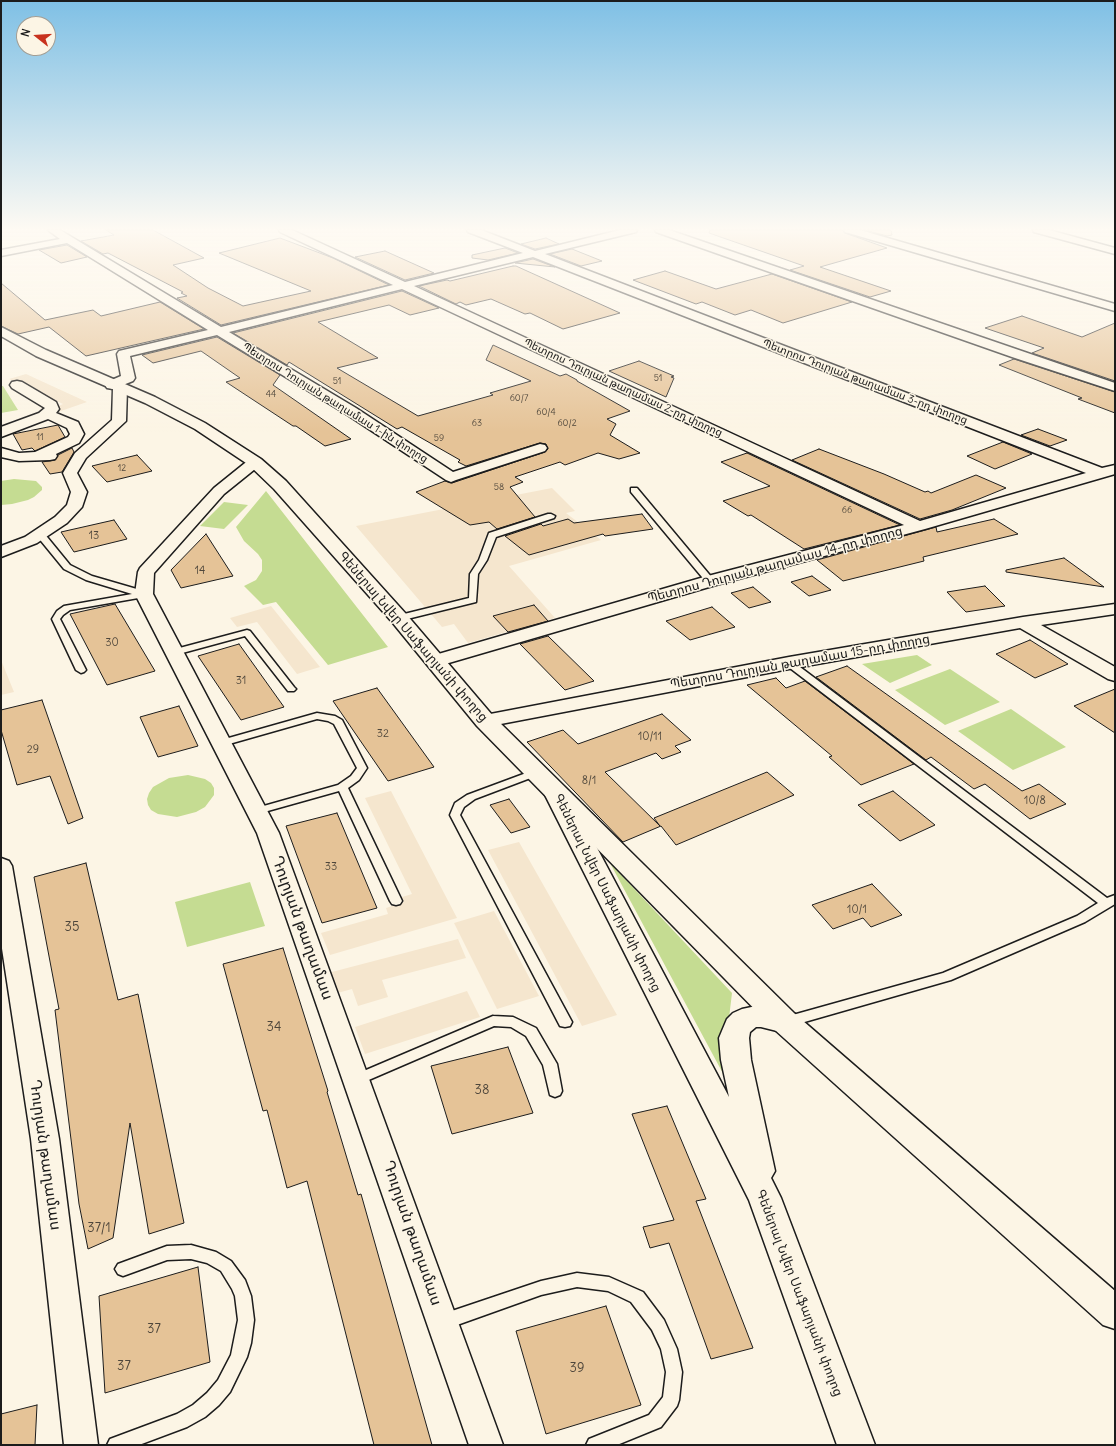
<!DOCTYPE html>
<meta charset="utf-8">
<style>
body{margin:0}
#map{position:relative;width:1116px;height:1446px;overflow:hidden;background:#fcf5e5;font-family:Delius,sans-serif}
canvas{display:block}
.frame{position:absolute;inset:0;border:2px solid #1c1c1c;pointer-events:none}
.north{position:absolute;left:16px;top:16px;width:40px;height:40px;box-sizing:border-box;background:#fcf5e5;border:1px solid #a29e95;border-radius:50%;rotate:287deg;font-size:11px;font-weight:700;line-height:16px;text-align:center;color:#1c1c1c}
.north::after{content:'';display:block;margin:auto;width:14px;height:18px;background:#c8321e;clip-path:polygon(50% 0,100% 100%,50% 72%,0 100%)}
</style>
<div id="map">
<canvas width="1116" height="1446"></canvas>
<div class="frame"></div>
<div class="north">N</div>
</div>
<script>
const c = document.querySelector('canvas').getContext('2d');
c.lineJoin = 'round';
function fillPath(path, color) { c.fillStyle = color; c.fill(path, 'evenodd'); }
const shape = rows => new Path2D(rows.map(r => 'M' + r).join(''));
function strokePath(path, color, width, dash) { c.strokeStyle = color; c.lineWidth = width; c.lineCap = dash ? 'butt' : 'round'; c.setLineDash(dash || []); c.stroke(path); }
function write(font, color, halo, rows, align = 'center') {
  c.font = font + ' Delius,"Noto Sans Armenian",sans-serif'; c.lineWidth = 3; c.setLineDash([]); c.textBaseline = 'middle'; c.strokeStyle = halo; c.fillStyle = color; for (const [text, x, y, turn = 0] of rows) {
    c.save(); c.translate(x, y); c.rotate((+turn || 0) * Math.PI / 180); c.textAlign = isNaN(turn) ? turn : align; if (halo) c.strokeText(text, 0, 0); c.fillText(text, 0, 0); c.restore();
  }
}
const built = shape([
 [26,374,87,402,58,412,52,409,63,404,9,379],
 [552,488,575,511,566,513,601,540,509,566,555,618,468,643,454,624,442,627,356,526],
 [271,606,320,667,297,674,257,622,237,627,230,618],
 [1,660,14,692,1,695],
 [391,791,457,918,330,955,321,933,388,914,386,908,404,902,402,897,412,894,365,798],
 [519,842,617,1015,582,1026,488,850],
 [494,911,539,996,497,1009,454,923],
 [458,939,466,958,382,980,388,997,358,1006,352,989,334,994,328,973],
 [467,991,480,1017,365,1054,355,1027]
]);
const green = shape([
 [1,386,3,386,18,410,1,413],
 [14,479,36,481,42,487,42,490,34,497,28,500,12,504,1,505,1,481],
 [266,491,388,647,328,665,276,602,263,605,244,586,256,580,262,571,262,560,258,554,244,541,236,527],
 [224,502,248,505,224,529,200,526],
 [917,655,932,665,890,683,862,664],
 [950,669,1000,702,945,725,895,690],
 [1011,709,1066,747,1013,770,958,731],
 [188,775,205,779,211,783,214,788,214,795,205,807,196,812,177,817,158,814,151,810,148,805,147,799,149,793,153,787,169,778],
 [610,863,732,993,726,1043,734,1094],
 [250,882,265,926,187,947,175,902]
]);
const building = shape([
 [106,230,153,230,204,258,173,265,208,288,243,306,311,291,219,253,280,238,333,258,389,285,221,325,177,298,187,296,181,293,183,292,108,253,103,254,81,241,114,235,106,230],
 [710,230,843,230,845,233,887,248,820,267,891,291,870,297,790,270,804,266,709,233,710,230],
 [865,230,891,230,892,235,887,236,865,230],
 [546,238,559,244,535,249,521,244,546,238],
 [67,245,87,257,61,263,39,250,67,245],
 [505,248,518,253,488,260,472,258,472,255,505,248],
 [572,249,602,261,581,266,550,254,572,249],
 [385,251,434,273,405,280,355,257,385,251],
 [533,259,555,267,515,263,533,259],
 [513,266,516,266,620,313,563,329,530,313,525,314,491,299,466,305,460,302,456,304,419,286,447,280,450,281,513,266],
 [665,271,716,289,772,274,852,302,783,323,751,310,735,315,702,302,696,304,633,280,665,271],
 [1,283,45,320,93,310,101,316,160,302,204,329,86,356,49,327,18,334,1,326,1,283],
 [402,291,439,308,410,315,389,305,318,322,378,358,337,368,418,416,493,395,490,393,531,381,486,360,493,345,560,376,566,374,577,380,577,381,630,411,607,419,616,424,610,435,640,453,619,459,598,453,565,465,560,462,515,477,523,482,510,487,535,517,497,529,489,522,470,525,416,492,445,481,452,483,545,452,548,449,546,444,540,443,466,466,458,462,460,460,402,427,397,429,289,362,287,365,233,333,402,291],
 [1022,316,1082,337,1115,323,1115,381,1032,353,1044,348,985,328,1022,316],
 [217,337,280,375,273,385,351,439,325,446,296,426,293,426,226,382,240,378,201,351,153,363,142,355,217,337],
 [1014,359,1115,392,1115,413,1078,399,1082,398,999,365,1014,359],
 [639,361,674,376,671,377,674,378,666,397,609,371,639,361],
 [58,425,65,437,35,451,32,448,22,450,13,434,58,425],
 [1038,429,1067,440,1050,446,1021,435,1038,429],
 [1003,442,1032,454,995,469,967,456,1003,442],
 [72,448,74,452,62,472,50,474,42,462,55,460,58,455,72,448],
 [819,449,884,474,925,492,928,491,931,493,976,475,1006,488,952,510,920,519,792,460,819,449],
 [747,453,900,525,804,549,751,515,748,516,723,501,770,486,721,462,747,453],
 [137,455,152,471,107,482,92,466,137,455],
 [642,514,653,529,605,536,603,534,529,555,505,536,541,524,543,526,568,519,574,523,642,514],
 [994,519,1018,534,923,557,924,561,843,581,817,560,936,527,937,532,994,519],
 [114,520,127,539,74,552,61,532,114,520],
 [206,534,233,576,181,588,171,570,206,534],
 [1064,558,1104,587,1006,572,1006,570,1064,558],
 [812,576,831,590,809,596,791,582,812,576],
 [985,586,1005,606,966,612,947,592,985,586],
 [753,587,771,602,749,608,731,593,753,587],
 [115,604,155,671,107,685,70,614,115,604],
 [534,605,548,621,508,632,493,616,534,605],
 [712,607,735,627,690,640,666,621,712,607],
 [548,636,594,681,565,690,520,644,548,636],
 [1030,640,1068,664,1035,678,996,654,1030,640],
 [239,644,284,707,241,720,198,656,239,644],
 [847,666,1022,791,1039,784,1066,804,1030,819,985,784,974,789,931,757,926,760,816,677,847,666],
 [776,678,786,688,805,681,914,764,861,785,829,757,832,756,747,685,776,678],
 [377,688,434,767,388,781,333,701,377,688],
 [1115,689,1115,733,1074,706,1115,689],
 [42,700,83,818,68,824,50,776,17,785,1,730,1,710,42,700],
 [179,706,198,746,158,757,140,717,179,706],
 [662,714,691,740,675,746,681,752,662,759,656,753,605,772,660,826,654,818,767,772,794,795,676,845,661,826,623,842,527,742,563,730,578,744,662,714],
 [893,791,935,825,900,841,858,805,893,791],
 [509,799,530,827,511,833,490,805,509,799],
 [337,813,377,908,322,923,286,826,337,813],
 [86,863,118,1000,138,994,184,1223,149,1234,130,1123,113,1238,88,1249,79,1204,55,1010,59,1009,34,877,86,863],
 [872,884,902,915,871,927,863,918,833,929,812,905,872,884],
 [283,948,328,1091,327,1092,358,1195,361,1194,432,1445,374,1445,307,1181,287,1188,267,1110,263,1111,223,964,283,948],
 [508,1047,533,1113,452,1134,431,1066,508,1047],
 [667,1106,706,1199,696,1201,753,1348,711,1359,669,1243,650,1248,643,1227,674,1220,632,1114,667,1106],
 [198,1267,210,1362,105,1393,99,1296,198,1267],
 [606,1306,641,1405,546,1434,516,1331,606,1306],
 [37,1405,35,1445,1,1445,1,1414,37,1405]
]);
const service = shape([
 [631,488,637,488,713,579,714,581,713,583,707,583,631,492,631,488],
 [548,514,551,514,555,516,554,518,496,537,487,560,478,574,476,602,399,621,395,618,396,616,469,598,470,574,479,560,489,533,548,514],
 [37,532,43,532,70,565,92,576,147,592,148,594,144,597,70,610,63,615,60,619,86,670,84,672,81,673,76,670,52,619,57,611,64,606,132,594,86,580,64,569,37,536,37,532],
 [247,630,250,631,294,687,296,689,294,691,288,691,245,636,175,655,170,652,172,650,247,630],
 [789,660,792,661,1107,898,1115,895,1115,904,1085,922,951,980,787,1027,782,1026,780,1022,782,1018,943,973,1077,916,1098,903,786,665,784,663,789,660],
 [317,713,335,716,342,720,367,768,359,780,348,788,402,901,400,904,396,905,392,904,390,901,339,791,257,814,253,813,252,811,253,809,338,785,351,776,357,768,334,724,328,721,317,719,222,746,217,743,218,741,317,713],
 [537,769,542,772,541,774,475,799,464,807,460,815,572,1022,570,1026,565,1027,560,1026,450,815,455,803,467,795,537,769],
 [493,1016,513,1017,536,1028,557,1064,562,1091,560,1095,555,1097,550,1095,543,1065,526,1036,511,1027,494,1026,357,1085,352,1084,350,1080,352,1076,493,1016],
 [191,1245,216,1252,231,1261,245,1280,251,1296,254,1320,251,1343,247,1357,230,1392,219,1405,205,1417,187,1427,139,1445,107,1445,110,1439,177,1414,193,1405,207,1393,218,1380,231,1355,238,1320,235,1296,232,1289,221,1271,207,1263,191,1259,167,1260,123,1276,118,1274,115,1269,118,1264,167,1246,191,1245],
 [577,1273,609,1277,643,1292,664,1320,677,1349,682,1372,679,1400,677,1406,661,1427,617,1445,586,1445,589,1439,649,1415,663,1397,666,1372,661,1349,652,1330,631,1302,608,1291,577,1287,541,1295,443,1330,437,1327,435,1322,437,1317,443,1314,541,1281,577,1273]
]);
const minor = shape([
 [48,230,60,230,221,327,393,285,280,232,279,230,292,230,405,282,523,253,468,232,467,230,481,230,535,251,620,230,637,230,636,232,545,254,1102,468,1115,465,1115,474,925,529,716,585,435,667,428,665,426,661,428,657,704,577,904,525,402,289,229,332,356,408,453,472,540,444,545,445,547,448,545,451,456,480,451,482,446,480,346,414,217,335,130,356,135,378,133,381,123,385,127,388,126,421,86,458,77,473,87,492,82,507,67,523,37,543,1,557,1,546,25,537,55,517,67,505,71,492,63,473,75,453,112,420,113,389,107,388,105,385,107,382,121,376,117,354,119,351,208,330,67,243,1,256,1,250,60,239,48,230],
 [533,257,1086,473,920,521,414,286,533,257],
 [655,230,669,230,1115,383,1115,391,1012,357,656,232,655,230],
 [844,230,860,230,1115,304,1115,311,845,232,844,230],
 [1033,230,1049,230,1115,248,1115,254,1034,232,1033,230],
 [17,381,22,382,56,402,59,409,56,413,78,422,84,434,79,443,56,454,57,456,55,459,50,460,19,461,1,457,1,448,19,453,35,452,68,437,70,434,67,428,48,419,1,437,1,427,39,413,45,408,12,388,10,385,12,382,17,381],
 [255,458,260,459,262,462,260,465,224,494,154,573,153,594,279,833,503,1445,469,1445,257,833,135,594,138,572,140,568,214,488,250,459,255,458],
 [1115,604,1115,614,1041,625,1115,667,1115,681,1108,679,1020,628,789,669,485,727,478,725,475,721,478,717,485,715,789,657,1023,617,1115,604],
 [1,858,9,861,12,866,59,1139,98,1445,64,1445,31,1139,1,942,1,858]
]);
const tertiary = shape([
 [557,788,565,790,569,795,729,1097,721,1060,719,1038,727,1019,733,1013,742,1009,761,1005,795,1014,799,1022,795,1030,785,1033,761,1027,756,1027,750,1032,749,1038,751,1060,775,1171,771,1178,781,1198,875,1445,837,1445,749,1200,545,795,549,790,557,788]
]);
const secondary = shape([
 [1,327,46,350,155,397,205,423,261,459,286,481,406,614,493,716,795,1014,1115,1291,1115,1329,1103,1325,775,1030,477,726,392,622,274,489,249,465,195,429,145,403,36,356,1,336,1,327]
]);
const farNumbernames = [
 ["51",658,378],
 ["51",337,381],
 ["44",271,394],
 ["60/7",519,398],
 ["60/4",546,412],
 ["63",477,423],
 ["60/2",567,423],
 ["11",40,437],
 ["59",439,438],
 ["12",122,468],
 ["58",499,487],
 ["66",847,510]
];
const farStreetnames = [
 ["Պետրոս Դուրյան թաղամաս 3-րդ փողոց",865,382,21],
 ["Պետրոս Դուրյան թաղամաս 2-րդ փողոց",623,388,25],
 ["Պետրոս Դուրյան թաղամաս 1-ին փողոց",335,403,32]
];
const numberNames = [
 ["13",94,536],
 ["14",200,571],
 ["30",112,643],
 ["31",241,681],
 ["32",383,734],
 ["10/11",650,737],
 ["29",33,750],
 ["8/1",589,781],
 ["10/8",1035,801],
 ["33",331,867],
 ["10/1",857,910]
];
const streetNames = [
 ["Պետրոս Դուրյան թաղամաս 14-րդ փողոց",775,565,-15],
 ["Գեներալ Նվեր Սաֆարյանի փողոց",413,637,49],
 ["Պետրոս Դուրյան թաղամաս 15-րդ փողոց",800,662,-10],
 ["Գեներալ Նվեր Սաֆարյանի փողոց",607,893,63],
 ["Գեներալ Նվեր Սաֆարյանի փողոց",799,1293,69]
];
const nearNumbernames = [
 ["35",72,927],
 ["34",274,1027],
 ["38",482,1090],
 ["37/1",99,1228],
 ["37",154,1329],
 ["37",124,1366],
 ["39",577,1368]
];
const nearStreetnames = [
 ["Դուրյան թաղամաս",302,928,70],
 ["Դուրյան թաղամաս",45,1155,82],
 ["Դուրյան թաղամաս",412,1233,71]
];
fillPath(built, '#f5e6ce');
fillPath(green, '#c5dc92');
fillPath(building, '#e5c397');
strokePath(building, '#1c1c1c', 1);
strokePath(service, '#1c1c1c', 3);
strokePath(minor, '#1c1c1c', 3);
strokePath(tertiary, '#1c1c1c', 3);
strokePath(secondary, '#1c1c1c', 3);
fillPath(service, '#fcf5e5');
fillPath(minor, '#fcf5e5');
fillPath(tertiary, '#fcf5e5');
fillPath(secondary, '#fcf5e5');
const sky = c.createLinearGradient(0, 0, 0, 432);
sky.addColorStop(0, '#7fc0e5');
sky.addColorStop(0.53, '#fefaf3');
sky.addColorStop(1, '#fefaf300');
c.fillStyle = sky;
c.fillRect(0, 0, 1116, 432);
write('9px', '#4e463b', null, farNumbernames);
write('11px', '#1c1c1c', '#fcf5e5', farStreetnames);
write('11px', '#4e463b', null, numberNames);
write('13px', '#1c1c1c', '#fcf5e5', streetNames);
write('13px', '#4e463b', null, nearNumbernames);
write('16px', '#1c1c1c', '#fcf5e5', nearStreetnames);
</script>
